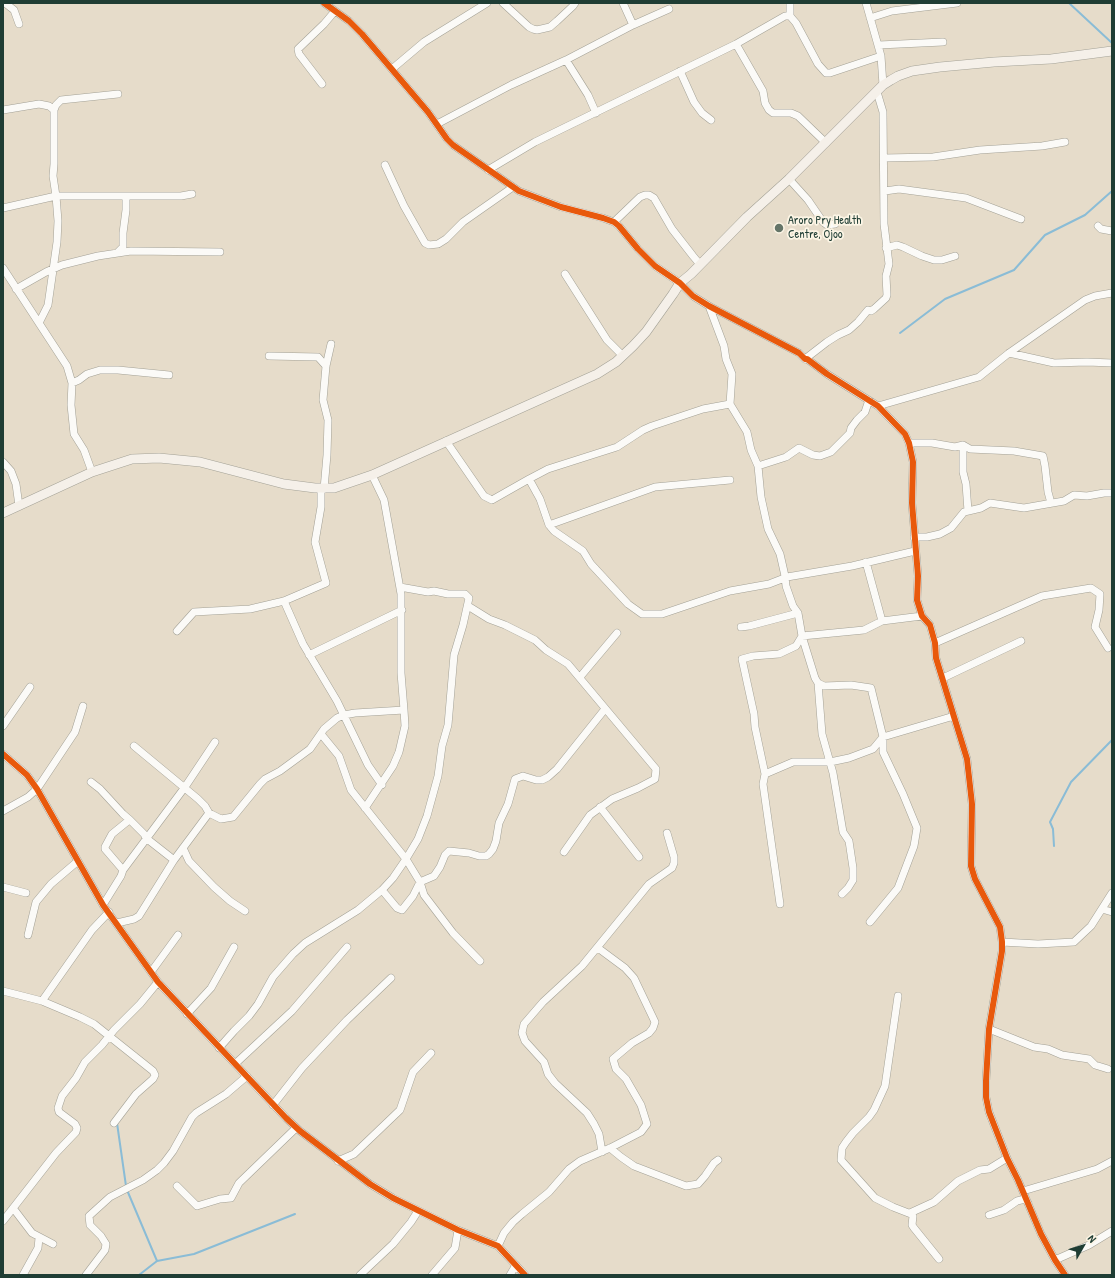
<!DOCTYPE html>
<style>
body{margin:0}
#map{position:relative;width:1115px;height:1278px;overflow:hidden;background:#e6dcca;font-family:"Patrick Hand",sans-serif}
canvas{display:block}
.frame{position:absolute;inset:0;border:4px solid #1f3d34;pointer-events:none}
.north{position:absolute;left:1063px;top:1226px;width:40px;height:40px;-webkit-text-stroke:3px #fcf5e5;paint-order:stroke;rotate:51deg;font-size:11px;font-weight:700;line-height:16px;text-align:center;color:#1f3d34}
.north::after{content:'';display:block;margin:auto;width:14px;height:18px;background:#1f3d34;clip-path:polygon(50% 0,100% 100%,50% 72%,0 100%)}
</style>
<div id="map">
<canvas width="1115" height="1278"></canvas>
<div class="frame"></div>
<div class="north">N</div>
</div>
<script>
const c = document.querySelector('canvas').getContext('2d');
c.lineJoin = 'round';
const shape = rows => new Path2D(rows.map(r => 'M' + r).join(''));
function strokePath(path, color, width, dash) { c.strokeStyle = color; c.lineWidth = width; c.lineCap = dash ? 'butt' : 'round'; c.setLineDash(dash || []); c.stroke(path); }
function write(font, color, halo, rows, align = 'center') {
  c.font = font + ' "Patrick Hand",sans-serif'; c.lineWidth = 3.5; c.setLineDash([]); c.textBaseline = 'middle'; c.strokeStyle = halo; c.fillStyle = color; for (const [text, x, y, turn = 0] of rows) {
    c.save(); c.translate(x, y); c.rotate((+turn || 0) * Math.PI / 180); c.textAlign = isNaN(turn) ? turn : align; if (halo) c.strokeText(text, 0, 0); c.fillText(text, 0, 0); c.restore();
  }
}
const stream = shape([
 [1069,3,1112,43],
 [900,333,945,299,1014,270,1045,235,1085,215,1112,191],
 [1054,846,1053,829,1050,822,1071,782,1112,740],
 [117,1123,126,1186],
 [127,1190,157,1261],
 [139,1275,157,1261,194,1254,295,1214]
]);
const minor = shape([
 [5,3,14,10,19,24],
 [324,3,349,21,362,34,428,112,447,139,453,145,519,191,561,207,603,218,614,222,619,226,638,249,655,266,680,283,693,296,709,306,799,353,805,359,807,359,827,374,878,406,905,434,909,443,913,462,912,503,918,576,917,600,922,616,930,625,935,643,936,658,967,759,972,804,971,866,975,879,1000,927,1002,942,1002,951,989,1029,986,1081,986,1097,989,1112,1007,1158,1018,1180,1041,1234,1055,1260,1065,1275],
 [503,3,529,27,533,29,537,30,550,27,557,21,573,6,575,3],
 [623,3,633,25],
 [790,3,790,16],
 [866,3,881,56,883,85],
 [870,18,892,11,957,3],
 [736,44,763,91,765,103,769,110,773,113,791,113,798,116,826,143],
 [879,45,943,42],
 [566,60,588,95,596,113],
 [392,69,424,42,487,3],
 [680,71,694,102,702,113,711,120],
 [322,84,299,54,298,49,324,24,335,11],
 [3,110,39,104,49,106,54,110,56,105,61,100,118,94],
 [437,124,511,85,566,60,633,25,669,9],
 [884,158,933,157,980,150,1042,146,1065,142],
 [385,165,404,206,425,243,429,245,438,244,446,239,463,222,513,187],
 [488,170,535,142,736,44,785,16,790,16,796,23,818,64,826,73,830,73,881,56],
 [789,179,808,200,823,222,827,225,835,224],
 [885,191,899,189,966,198,1021,219],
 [3,208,56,196,181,196,192,194],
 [614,222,640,197,645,195,649,195,654,198,672,229,693,256,698,262,702,262],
 [1098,226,1101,229,1112,231],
 [886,248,897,245,903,247,922,256,934,260,942,260,955,256],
 [117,253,123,247,123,233,126,210,126,196],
 [3,268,67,366,72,383,71,405,74,434,84,450,92,472],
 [565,274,607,340,623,356],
 [16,289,46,272,62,265,98,256,131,251,220,252],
 [709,306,724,346,726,359,732,374,730,404,747,432,751,450,758,466,761,497,768,529,780,554,785,576,786,586,793,606,798,613,802,636,815,678,818,683,824,686,851,685,871,688,883,737,883,752,903,794,917,828,914,846,898,888,870,922],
 [39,323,48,305,57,242,58,221,56,196,53,176,54,164,54,110],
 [1009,353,1054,363,1087,362,1112,363],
 [269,356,318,357,326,366],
 [805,359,827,342,838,335,849,330,858,322,868,310,871,311,874,309,886,298,887,295,886,276,889,264,884,224,883,112,877,92],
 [72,383,79,380,87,374,100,370,118,370,169,375],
 [878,406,979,377,1009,353,1085,300,1095,296,1112,293],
 [446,441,484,496,492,500,529,479,548,469,617,447,643,430,652,426,703,409,730,404],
 [909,443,932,443,955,447,963,445,970,449,1014,451,1043,456,1045,466,1048,492,1051,503],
 [963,445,963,472,966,484,968,511],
 [3,462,11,471,16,484,19,506],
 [758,466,786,457,799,448,813,455,820,456,831,452,850,433,851,428,857,420,865,412,869,400],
 [529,479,540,499,549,525,655,487,730,480],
 [324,489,327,455,328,420,323,400,326,366,331,344],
 [549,525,554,531,583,551,591,564,628,604,642,614,662,614,730,591,769,584,787,577,852,566,915,551],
 [914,537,927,537,940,534,951,528,964,512,981,508,990,503,1024,508,1064,501,1074,495,1087,496,1104,493,1112,493],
 [866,562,882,621],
 [284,601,303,644,337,701,368,765,382,785],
 [468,606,489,619,505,625,535,640,546,650,568,664,656,769,655,779,638,788,612,799,590,815,564,852],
 [741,627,749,626,798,613],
 [177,631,194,612,250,609,284,601,326,583,315,542,321,507,321,489],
 [935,643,1042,596,1091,588,1100,594,1099,610,1095,627,1108,648],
 [309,655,402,610],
 [580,677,617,633],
 [943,678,1021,641],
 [818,683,822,734,833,773,843,832,849,841,853,868,853,880,848,888,842,894],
 [3,726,30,687],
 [321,734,339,756,351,790,406,859,420,882,424,895,453,933,480,961],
 [134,746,198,799,205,806,209,813],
 [3,754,27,775,37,789,103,905,158,982,286,1118,300,1131,370,1184,393,1198,458,1230,498,1246,525,1275],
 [765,774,755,727,754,714,742,659,753,656,779,654,796,646,802,636,864,630,882,621,922,616],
 [91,782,100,789,123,814,130,820],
 [600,807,639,857],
 [365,808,393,766,399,752,405,726,404,710],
 [3,811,28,797,37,789,75,732,83,706],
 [183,848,189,861,214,887,230,901,245,911],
 [123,870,185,787,215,742],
 [3,887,26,893],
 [382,890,397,908,402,910,413,896,420,882,434,876,440,867,445,855,449,851,469,853,479,856,486,856,489,854,493,849,496,841,499,823,508,804,515,779,523,776,536,780,542,780,548,777,557,769,605,709],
 [780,904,763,784,765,774,793,762,830,762,849,758,873,749,883,737,954,716],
 [103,905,121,876,123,870,105,849,105,847,112,834,128,821,130,820,144,834,146,838,174,860],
 [1102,909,1112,912],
 [117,923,134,919,139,916,174,860,209,813,221,819,233,817,260,784,265,779,280,771,310,749,324,729,337,718,344,715,355,713,404,710,401,673,401,594,384,500,372,475],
 [28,935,36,902,51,884,78,861],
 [1002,942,1038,944,1074,942,1091,926,1112,893],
 [151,972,178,935],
 [3,991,42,1001,80,1017,94,1024,153,1071,155,1075,153,1079,136,1094,114,1123],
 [898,996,885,1086,874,1110,869,1117,853,1133,846,1142,842,1148,841,1160,875,1198,893,1207,911,1214,913,1216,912,1225,914,1228,939,1259],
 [42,1001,92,930,109,912],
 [187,1014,211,988,234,947],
 [989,1029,1034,1047,1048,1049,1062,1055,1089,1059,1095,1065,1108,1069],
 [219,1048,234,1031,249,1016,258,1004,273,977,293,954,305,943,358,910,382,890,393,878,406,859,418,839,427,816,438,776,442,746,448,725,454,655,463,625,469,598,465,594,448,594,434,591,428,592,400,587],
 [235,1064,292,1011,347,947],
 [273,1105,302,1068,347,1020,391,978],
 [610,1148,621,1157,634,1166,686,1186,698,1184,705,1176,714,1163,718,1160],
 [602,1152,599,1134,594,1124,587,1113,555,1083,548,1074,544,1062,525,1041,522,1033,524,1024,543,1002,582,966,649,884,672,868,674,863,674,857,667,833],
 [338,1161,354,1154,400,1110,413,1072,431,1053],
 [177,1186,197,1206,220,1199,231,1198,239,1183,296,1128],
 [1023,1191,1097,1169,1112,1161],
 [13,1208,32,1233,53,1244],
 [910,1213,934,1202,958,1181,980,1170,989,1169,1007,1158],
 [989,1215,1004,1210,1017,1201,1025,1199,1028,1203],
 [3,1221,56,1153,76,1132,77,1128,75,1124,59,1112,58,1108,62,1096,76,1078,85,1062,102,1045,114,1030,140,1004,158,982],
 [498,1246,504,1233,513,1222,522,1214,549,1192,569,1169,580,1161,610,1148,641,1132,647,1124,641,1105,626,1079,616,1069,613,1059,632,1043,649,1033,653,1028,655,1022,634,978,625,968,598,948],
 [1055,1260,1089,1245,1112,1231],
 [23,1275,38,1248,39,1238],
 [86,1275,105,1250,106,1244,101,1236,90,1225,89,1216,110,1197,143,1180,157,1170,164,1163,173,1151,192,1117,196,1113,226,1094,247,1076],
 [360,1275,393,1244,411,1222,418,1211],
 [432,1275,455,1248,458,1230],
 [510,1275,516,1265]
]);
const secondary = shape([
 [3,513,92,472,132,459,159,458,200,462,284,484,315,488,334,488,372,475,597,374,616,362,633,346,646,332,673,294,680,283,691,274,747,217,789,179,883,85,891,80,898,76,912,71,940,67,994,62,1051,59,1112,51]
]);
const cycleway = shape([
 [324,3,349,21,362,34,428,112,447,139,453,145,519,191,561,207,603,218,614,222,619,226,638,249,655,266,680,283,693,296,709,306,799,353,805,359,807,359,827,374,878,406,905,434,909,443,913,462,912,503,918,576,917,600,922,616,930,625,935,643,936,658,967,759,972,804,971,866,975,879,1000,927,1002,942,1002,951,989,1029,986,1081,986,1097,989,1112,1007,1158,1018,1180,1041,1234,1055,1260,1065,1275],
 [3,754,27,775,37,789,103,905,158,982,286,1118,300,1131,370,1184,393,1198,458,1230,498,1246,525,1275]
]);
const markers = [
 [779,228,5,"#657568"]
];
const poiNames = [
 ["Aroro Pry Health",788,221],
 ["Centre, Ojoo",788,235]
];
strokePath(stream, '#8abcd6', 2);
strokePath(minor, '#a3a196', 8);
strokePath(secondary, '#a3a196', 10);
strokePath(minor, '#fbfaf7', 7);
strokePath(secondary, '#f5f0e9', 9);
strokePath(cycleway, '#e8590c', 6);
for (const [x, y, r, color] of markers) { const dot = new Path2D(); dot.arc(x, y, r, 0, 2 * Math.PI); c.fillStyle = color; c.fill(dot); strokePath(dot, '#fcf5e5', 1.5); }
write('12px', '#1f3d34', '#fcf5e5', poiNames, 'left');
</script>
